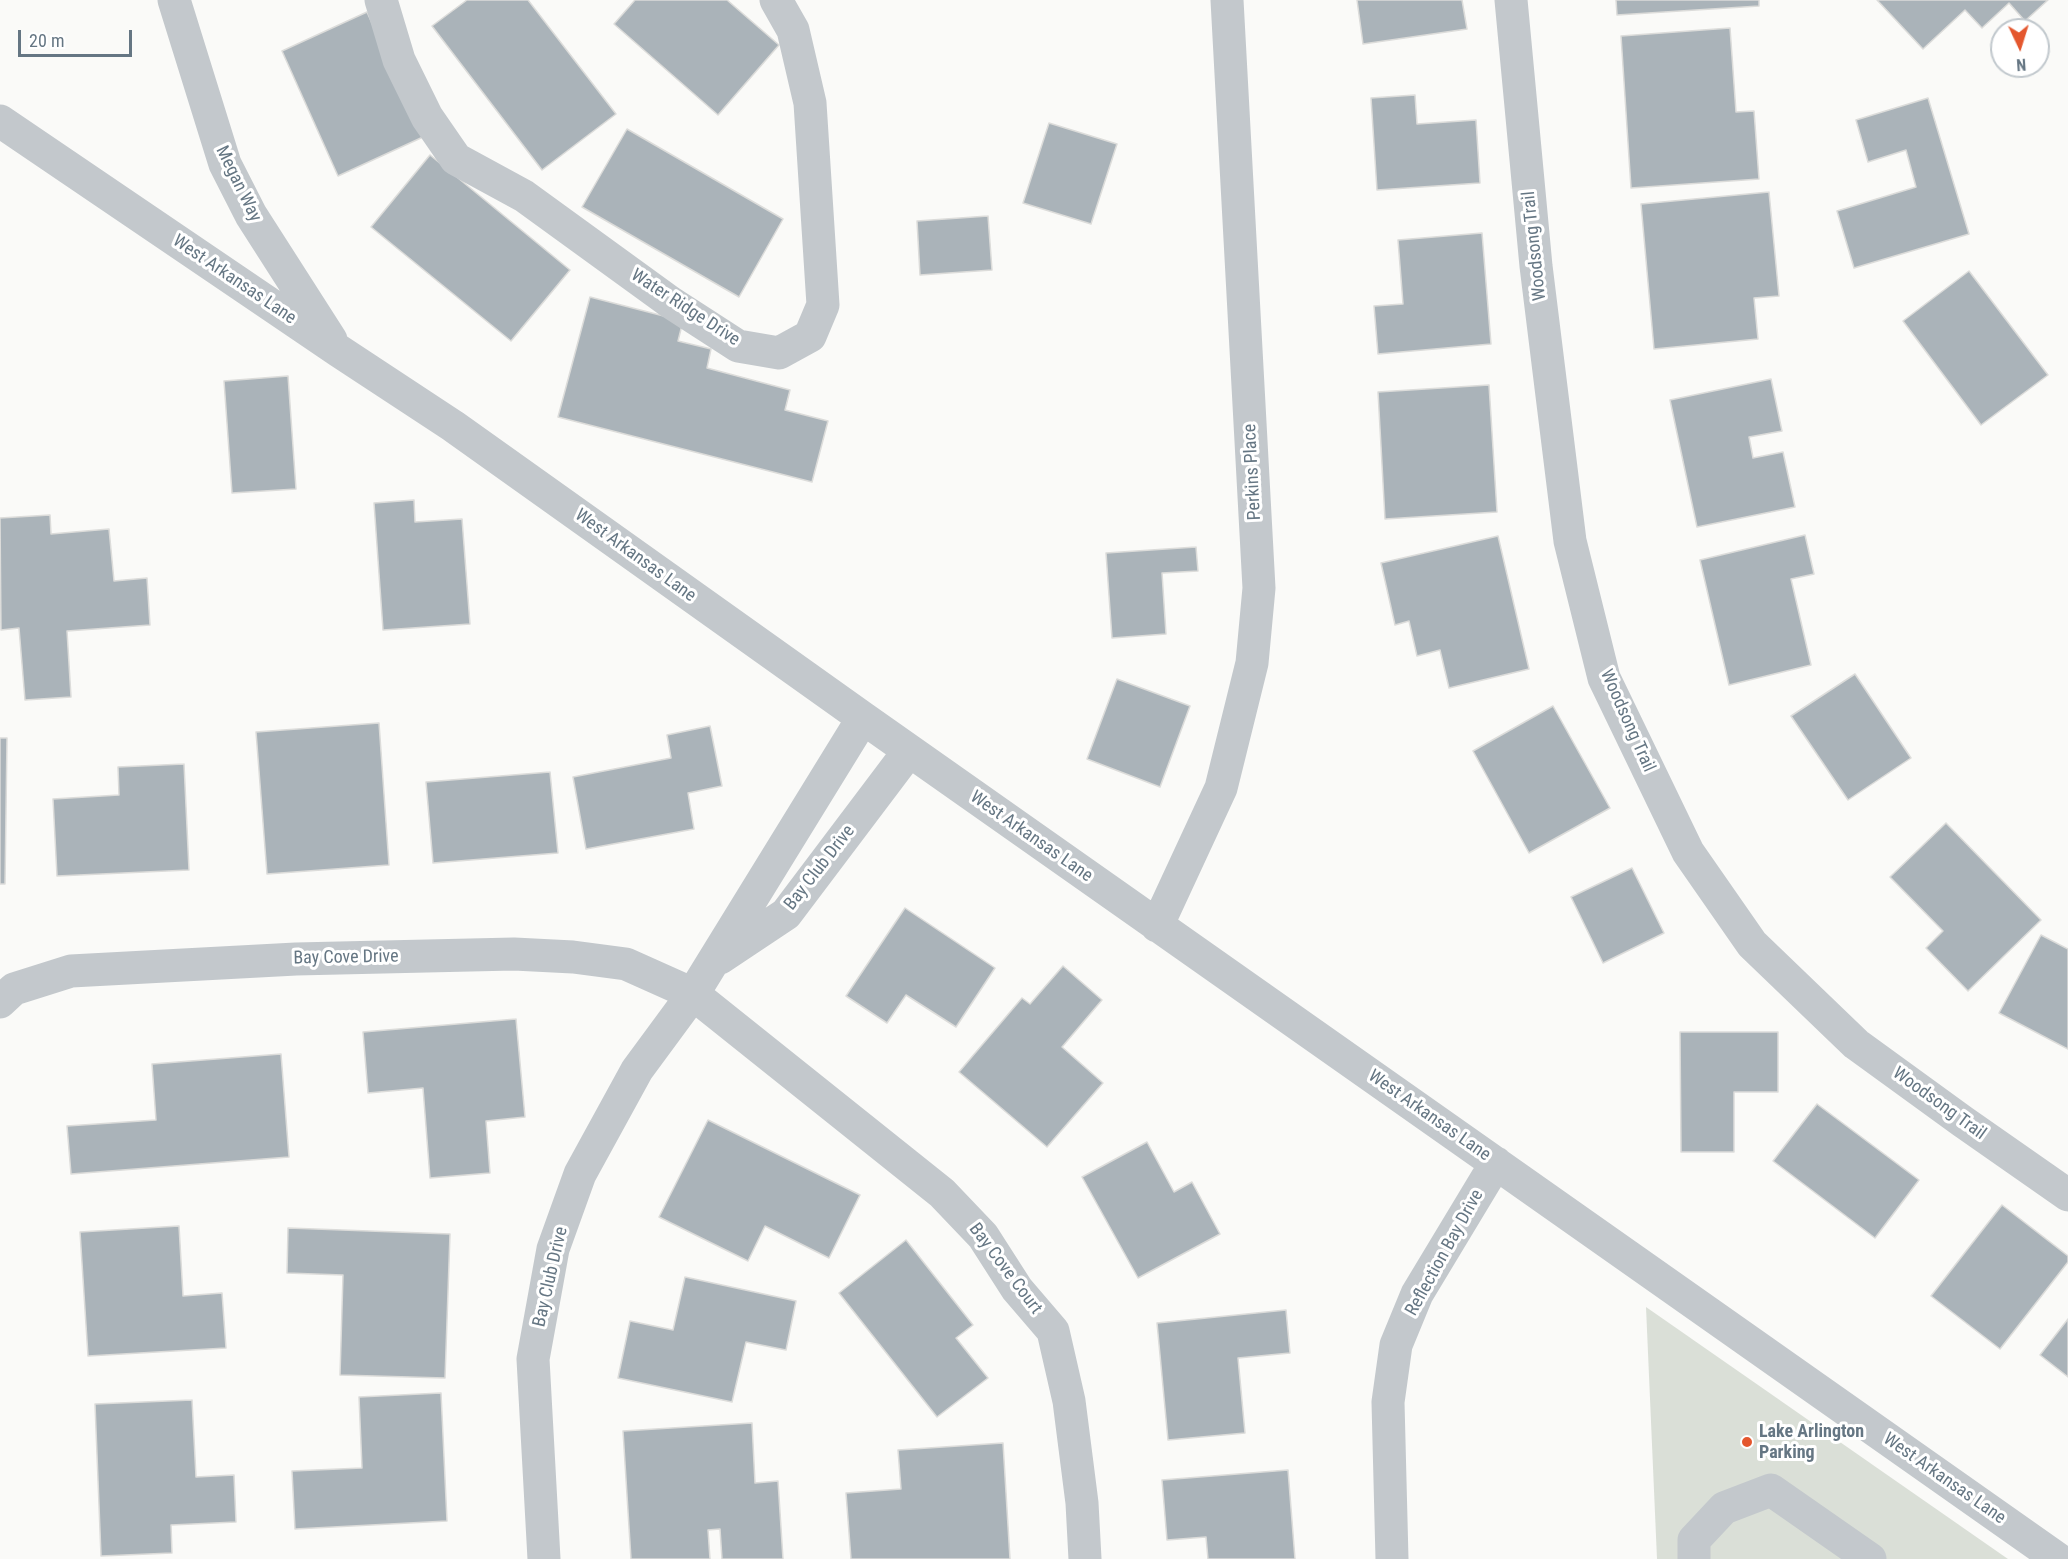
<!DOCTYPE html>
<style>
body{margin:0}
#map{position:relative;width:2068px;height:1559px;overflow:hidden;background:#fafaf8;font-family:"Roboto Condensed",sans-serif}
canvas{display:block}
.north{position:absolute;left:1990px;top:18px;width:60px;height:60px;box-sizing:border-box;background:#fff;border:2px solid #c1c8cd;border-radius:50%;rotate:176deg;font-size:16px;font-weight:700;line-height:24px;text-align:center;color:#657683}
.north::after{content:'';display:block;margin:auto;width:21px;height:27px;background:#e4572e;clip-path:polygon(50% 0,100% 100%,50% 72%,0 100%)}
.scale{position:absolute;left:18px;top:30px;width:114px;height:27px;box-sizing:border-box;border:3px solid #657683;border-top:0;padding-left:8px;font-size:18px;line-height:21px;white-space:nowrap;color:#657683;-webkit-text-stroke:4px #fff;paint-order:stroke}
</style>
<div id="map">
<canvas width="2068" height="1559"></canvas>
<div class="north">N</div>
<div class="scale">20 m</div>
</div>
<script>
const c = document.querySelector('canvas').getContext('2d');
c.lineJoin = 'round';
function fillPath(path, color) { c.fillStyle = color; c.fill(path, 'evenodd'); }
const shape = rows => new Path2D(rows.map(r => 'M' + r).join(''));
function strokePath(path, color, width, dash) { c.strokeStyle = color; c.lineWidth = width; c.lineCap = dash ? 'butt' : 'round'; c.setLineDash(dash || []); c.stroke(path); }
function write(font, color, halo, rows, align = 'center') {
  c.font = font + ' "Roboto Condensed",sans-serif'; c.lineWidth = 6; c.setLineDash([]); c.textBaseline = 'middle'; c.strokeStyle = halo; c.fillStyle = color; for (const [text, x, y, turn = 0] of rows) {
    c.save(); c.translate(x, y); c.rotate((+turn || 0) * Math.PI / 180); c.textAlign = isNaN(turn) ? turn : align; if (halo) c.strokeText(text, 0, 0); c.fillText(text, 0, 0); c.restore();
  }
}
const green = shape([
 [1646,1307,2008,1559,1657,1559]
]);
const building = shape([
 [467,0,528,0,616,114,542,170,432,26,467,0],
 [635,0,727,0,779,45,718,115,614,24,635,0],
 [1357,0,1462,0,1467,29,1363,44,1357,0],
 [1616,0,1759,0,1759,6,1617,15,1616,0],
 [1877,0,2048,0,2025,21,2009,3,1982,28,1965,10,1923,49,1877,0],
 [367,12,423,137,338,176,282,51,367,12],
 [1730,28,1736,112,1754,111,1759,179,1631,188,1621,36,1730,28],
 [1415,95,1417,124,1476,120,1480,183,1377,190,1371,98,1415,95],
 [1928,98,1969,234,1854,268,1837,211,1916,187,1906,150,1868,162,1856,120,1928,98],
 [1049,123,1117,144,1091,224,1023,203,1049,123],
 [627,129,783,219,739,297,582,207,627,129],
 [430,155,570,270,511,341,371,227,430,155],
 [1769,192,1779,296,1754,298,1758,339,1654,349,1641,204,1769,192],
 [988,216,992,270,920,275,917,221,988,216],
 [1482,233,1491,344,1378,354,1374,306,1403,304,1398,240,1482,233],
 [1969,271,2048,375,1981,425,1903,321,1969,271],
 [590,297,683,321,678,341,711,349,707,368,790,390,785,410,828,421,812,482,558,417,590,297],
 [288,376,296,489,232,493,224,381,288,376],
 [1771,379,1782,431,1749,437,1753,458,1783,452,1795,507,1697,527,1670,400,1771,379],
 [1489,385,1497,512,1385,519,1378,392,1489,385],
 [414,500,415,522,462,519,470,624,383,630,374,503,414,500],
 [50,515,51,534,109,529,114,581,147,578,150,625,67,631,71,697,25,700,19,628,1,630,0,518,50,515],
 [1805,535,1814,574,1791,579,1811,665,1729,685,1700,560,1805,535],
 [1498,536,1529,669,1449,688,1440,650,1417,656,1409,621,1395,625,1381,563,1498,536],
 [1196,547,1198,571,1162,573,1166,634,1112,638,1106,553,1196,547],
 [1855,674,1911,758,1848,800,1791,716,1855,674],
 [1117,679,1190,706,1160,787,1087,759,1117,679],
 [1553,706,1610,808,1529,853,1473,751,1553,706],
 [379,723,389,865,267,874,256,732,379,723],
 [710,726,722,786,688,793,694,829,586,849,573,777,671,758,667,735,710,726],
 [0,738,7,738,5,884,0,884,0,738],
 [184,764,189,870,57,876,53,799,119,795,118,767,184,764],
 [550,772,558,853,433,863,426,782,550,772],
 [1946,823,2041,920,1968,991,1926,948,1943,931,1890,877,1946,823],
 [1632,868,1664,933,1603,963,1571,897,1632,868],
 [905,908,995,968,956,1027,906,995,887,1023,846,996,905,908],
 [2041,935,2068,949,2068,1049,1999,1013,2041,935],
 [1063,966,1102,1000,1062,1047,1103,1083,1047,1147,959,1072,1022,998,1030,1004,1063,966],
 [516,1019,525,1117,486,1121,490,1173,430,1178,423,1088,368,1093,363,1032,516,1019],
 [1680,1032,1778,1032,1778,1092,1734,1092,1734,1152,1681,1152,1680,1032],
 [281,1054,289,1157,71,1174,67,1126,156,1120,152,1064,281,1054],
 [1817,1104,1919,1180,1875,1238,1773,1161,1817,1104],
 [708,1120,860,1195,829,1258,765,1226,748,1261,659,1217,708,1120],
 [1147,1142,1174,1192,1192,1182,1220,1234,1138,1278,1082,1177,1147,1142],
 [2002,1205,2068,1256,2068,1262,2000,1349,1931,1296,2002,1205],
 [179,1226,183,1296,222,1293,226,1348,88,1356,80,1232,179,1226],
 [288,1228,450,1234,445,1378,340,1375,343,1275,287,1273,288,1228],
 [906,1240,973,1325,956,1338,988,1378,937,1417,839,1293,906,1240],
 [685,1277,796,1301,786,1350,746,1342,732,1402,618,1378,630,1321,673,1330,685,1277],
 [1286,1310,1290,1353,1238,1358,1245,1433,1168,1440,1157,1323,1286,1310],
 [2068,1319,2068,1377,2040,1355,2068,1319],
 [441,1393,447,1521,295,1529,292,1471,362,1468,359,1397,441,1393],
 [192,1400,196,1477,234,1475,236,1522,171,1525,172,1553,101,1556,95,1404,192,1400],
 [752,1423,755,1483,778,1481,783,1559,722,1559,720,1529,708,1530,710,1559,631,1559,623,1431,752,1423],
 [1003,1443,1010,1559,851,1559,846,1493,901,1489,898,1450,1003,1443],
 [1288,1470,1295,1559,1208,1559,1206,1537,1167,1540,1162,1480,1288,1470]
]);
const minor = shape([
 [174,0,225,164,251,215,331,340],
 [381,0,399,60,427,117,456,159,524,196,670,302,738,346,779,353,810,336,823,305,810,103,793,30,776,0],
 [1511,0,1536,266,1570,541,1604,678,1688,852,1752,944,1856,1044,1962,1121,2068,1195],
 [0,121,339,351,453,426,863,718,2058,1559],
 [1157,926,1221,788,1252,663,1259,588,1227,0],
 [720,958,786,914,909,751],
 [0,1002,14,989,71,971,296,959,514,954,573,957,626,964,693,994,942,1193,983,1236,1017,1289,1053,1331,1069,1401,1082,1503,1085,1559],
 [544,1559,533,1359,553,1249,580,1174,637,1070,693,994,863,718],
 [1392,1559,1388,1402,1396,1345,1417,1294,1496,1163],
 [1694,1559,1694,1540,1724,1508,1771,1490,1870,1559]
]);
const markers = [
 [1747,1442,6,"#e4572e"]
];
const streetNames = [
 ["Megan Way",238,184,64],
 ["Woodsong Trail",1535,246,-96],
 ["West Arkansas Lane",234,280,34],
 ["Water Ridge Drive",685,308,33],
 ["Perkins Place",1253,472,-93],
 ["West Arkansas Lane",635,556,36],
 ["Woodsong Trail",1627,721,66],
 ["West Arkansas Lane",1031,837,35],
 ["Bay Club Drive",820,868,-52],
 ["Bay Cove Drive",346,958,-1],
 ["Woodsong Trail",1939,1104,36],
 ["West Arkansas Lane",1429,1116,35],
 ["Reflection Bay Drive",1445,1253,-61],
 ["Bay Cove Court",1005,1269,53],
 ["Bay Club Drive",551,1277,-77],
 ["West Arkansas Lane",1944,1479,35]
];
const poiNames = [
 ["Lake Arlington",1759,1432],
 ["Parking",1759,1453]
];
fillPath(green, '#dadfd7');
fillPath(building, '#aab3b9');
strokePath(building, '#dcdcda', 1.5);
strokePath(minor, '#c3c8cc', 33);
for (const [x, y, r, color] of markers) { const dot = new Path2D(); dot.arc(x, y, r, 0, 2 * Math.PI); c.fillStyle = color; c.fill(dot); strokePath(dot, '#fff', 2); }
write('18px', '#657683', '#fff', streetNames);
write('bold 18px', '#657683', '#fff', poiNames, 'left');
</script>
